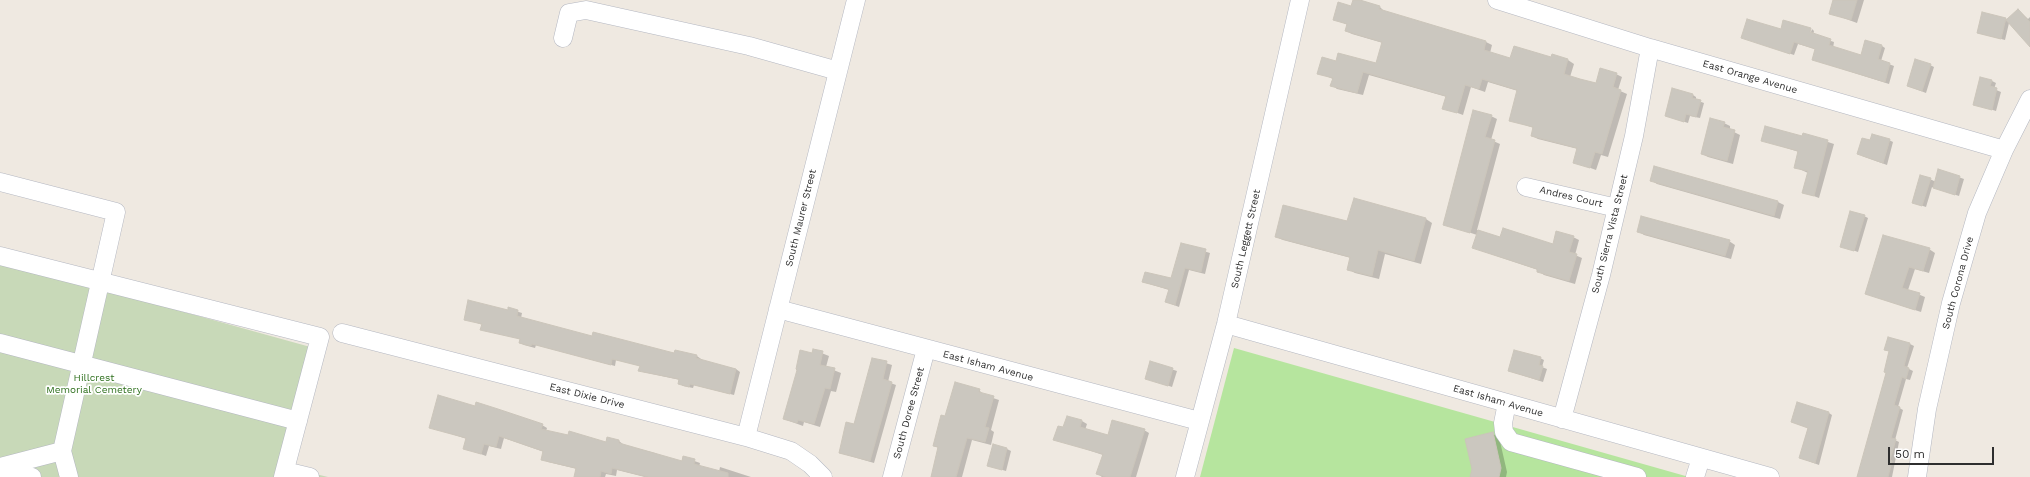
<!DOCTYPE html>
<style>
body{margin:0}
#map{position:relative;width:2030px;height:477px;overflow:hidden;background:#efe9e1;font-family:"Work Sans",sans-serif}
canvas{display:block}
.scale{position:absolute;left:1888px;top:447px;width:106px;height:18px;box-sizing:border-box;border:2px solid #2e2e2e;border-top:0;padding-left:5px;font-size:12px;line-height:14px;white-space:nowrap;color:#2e2e2e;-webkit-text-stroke:3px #fff;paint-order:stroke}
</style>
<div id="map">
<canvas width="2030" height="477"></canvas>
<div class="scale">50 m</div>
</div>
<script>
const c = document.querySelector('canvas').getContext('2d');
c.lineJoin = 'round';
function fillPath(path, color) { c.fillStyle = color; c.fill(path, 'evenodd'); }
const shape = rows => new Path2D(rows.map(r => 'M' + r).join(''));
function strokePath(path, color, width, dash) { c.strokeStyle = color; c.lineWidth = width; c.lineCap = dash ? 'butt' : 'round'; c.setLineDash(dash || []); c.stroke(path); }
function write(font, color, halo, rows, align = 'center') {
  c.font = font + ' "Work Sans",sans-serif'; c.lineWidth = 3.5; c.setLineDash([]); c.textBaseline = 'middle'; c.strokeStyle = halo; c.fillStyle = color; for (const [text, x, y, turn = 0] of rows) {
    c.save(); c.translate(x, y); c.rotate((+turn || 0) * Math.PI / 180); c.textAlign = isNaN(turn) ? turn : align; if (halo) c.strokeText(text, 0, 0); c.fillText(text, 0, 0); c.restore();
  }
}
const green = shape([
 [1234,348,1689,477,1200,477]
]);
const cemetery = shape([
 [0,261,314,348,295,469,328,477,0,477]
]);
const shadow = shape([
 [1354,0,1380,7,1385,12,1486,42,1492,45,1490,53,1510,60,1551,58,1552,56,1568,60,1574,64,1570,77,1596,84,1616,74,1622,77,1618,90,1627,94,1608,157,1601,155,1596,170,1574,162,1578,149,1538,139,1532,136,1534,128,1510,120,1518,91,1488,82,1485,92,1471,87,1463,115,1444,108,1447,97,1369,75,1363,95,1337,89,1332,85,1333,79,1319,73,1337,62,1377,64,1383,43,1352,34,1346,31,1348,25,1334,19,1351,7],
 [1834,0,1864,0,1857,23,1830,13],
 [2018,10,2028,19,2030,17,2030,44,2009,23,2005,40,1978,33,2006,19,2007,20],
 [1812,29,1814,31,1813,35,1834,42,1833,48,1861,56,1882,46,1885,48,1881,61,1894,66,1889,84,1817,61,1816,49,1798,44,1794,55,1746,39,1809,38],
 [1930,65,1934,67,1926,93,1908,86],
 [1992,81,1996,83,1994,89,2001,92,1996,111,1974,104],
 [1693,95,1696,97,1696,100,1704,103,1700,118,1690,116,1688,123,1666,116],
 [1491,116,1497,119,1491,140,1500,144,1477,230,1501,238,1553,245,1573,237,1579,240,1575,255,1582,258,1575,284,1544,275,1538,270,1479,250,1473,247,1477,235,1444,224],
 [1724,123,1730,126,1730,130,1740,135,1733,164,1708,157,1702,154],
 [1804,134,1834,144,1819,198,1803,192,1808,173,1795,167,1799,152,1762,140,1803,137],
 [1889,140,1893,142,1887,165,1862,156,1870,142],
 [1655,167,1778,202,1784,205,1780,219,1657,184,1651,180],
 [1939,170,1964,179,1959,196,1932,187,1926,207,1917,204,1930,179,1936,182],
 [1864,216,1868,218,1858,252,1841,246],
 [1426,219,1432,223,1421,264,1385,254,1379,279,1355,273,1348,269,1351,258,1283,240,1276,237,1348,222],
 [1638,231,1729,241,1735,245,1731,259,1644,235],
 [1181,244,1210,253,1205,274,1189,270,1179,307,1166,302,1169,290,1143,282,1172,280],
 [1929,249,1935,253,1929,273,1915,269,1908,290,1925,297,1921,312,1866,294],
 [509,309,522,313,521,318,592,337,675,354,676,351,697,356,701,359,700,360,736,369,740,372,734,395,694,385,693,388,683,386,679,383,680,380,643,372,640,370,641,366,616,360,615,366,536,345,535,348,524,345,520,343,521,339,485,331,481,329,483,325,465,319,508,311],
 [1910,344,1914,346,1907,368,1913,371,1910,380,1906,379,1898,407,1903,410,1895,440,1899,442,1892,477,1860,477,1887,373,1890,352,1886,349],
 [814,350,829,356,826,367,841,373,836,392,831,391,820,427,804,422,803,426,784,419],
 [1540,358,1544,360,1542,367,1547,369,1543,382,1509,371],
 [873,359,892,365,888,382,896,385,874,463,840,453,854,425],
 [1150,362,1177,371,1172,387,1146,378],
 [979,390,984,395,999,400,991,430,994,432,991,445,972,440,962,477,932,477,939,448,934,446,946,418],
 [1829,413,1832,415,1819,465,1800,458,1808,428,1792,422],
 [1082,421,1087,424,1085,430,1109,437,1144,430,1149,433,1136,477,1102,477,1098,474,1103,455,1055,439,1064,428],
 [542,425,547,428,546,431,607,444,619,441,624,445,655,453,661,456,682,462,683,457,700,463,699,467,719,472,720,467,751,477,645,477,617,470,616,476,606,474,605,477,575,477,577,469,548,462,542,459,544,452,504,438,501,449,489,446,486,456,464,448,467,439,430,427],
 [1493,434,1499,437,1507,472,1506,477,1471,477],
 [1007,449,1011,451,1006,471,989,466]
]);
const building = shape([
 [1353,0,1360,0,1380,6,1379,9,1486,41,1484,50,1510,58,1514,46,1551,57,1552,54,1568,59,1564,74,1580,79,1596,83,1600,68,1617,73,1613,87,1621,90,1602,154,1595,152,1590,168,1573,163,1577,148,1531,136,1533,127,1509,121,1517,90,1482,79,1479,89,1465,85,1457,113,1442,109,1446,96,1363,72,1357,93,1330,86,1333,78,1317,74,1322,57,1336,61,1338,53,1376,63,1382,42,1345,31,1347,24,1333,20,1338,2,1351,6,1353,0],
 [1833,0,1857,0,1851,20,1829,14,1833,0],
 [2018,9,2030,22,2030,47,2006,20,2018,9],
 [1982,12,2006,18,2001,39,1977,33,1982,12],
 [1747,19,1781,29,1783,20,1811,28,1810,32,1831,39,1829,45,1861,55,1865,40,1882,45,1878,59,1890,63,1885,82,1812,60,1815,49,1794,42,1790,54,1741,38,1747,19],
 [1915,59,1931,64,1922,91,1907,86,1915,59],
 [1980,77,1992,80,1990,86,1997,88,1992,110,1973,105,1980,77],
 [1672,88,1693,94,1692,98,1701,100,1696,117,1686,114,1684,122,1665,116,1672,88],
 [1473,110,1492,115,1485,137,1495,140,1470,233,1443,225,1473,110],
 [1710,118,1725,122,1723,127,1735,130,1727,161,1701,154,1710,118],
 [1765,126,1802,136,1803,133,1828,140,1814,196,1802,193,1808,171,1794,168,1798,151,1761,141,1765,126],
 [1872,134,1890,139,1883,163,1857,154,1862,138,1870,140,1872,134],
 [1654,166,1778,201,1774,216,1650,181,1654,166],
 [1938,169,1960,176,1955,195,1933,188,1938,169],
 [1920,175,1931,178,1922,206,1912,203,1920,175],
 [1354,198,1426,218,1414,261,1378,250,1372,276,1347,270,1350,257,1275,237,1283,205,1347,221,1354,198],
 [1850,211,1865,215,1854,251,1840,247,1850,211],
 [1641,216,1730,240,1725,256,1637,232,1641,216],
 [1503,228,1553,244,1556,231,1574,236,1569,252,1577,254,1569,281,1537,272,1537,269,1472,248,1478,230,1500,237,1503,228],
 [1883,235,1930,248,1923,271,1909,267,1902,288,1920,293,1915,310,1865,294,1883,235],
 [1181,243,1206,249,1201,272,1185,268,1175,305,1165,302,1169,289,1142,282,1145,272,1171,278,1181,243],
 [468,300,508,310,508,307,518,310,517,316,592,336,593,332,674,353,675,350,697,355,696,358,736,369,730,394,690,384,689,387,678,384,679,379,638,371,640,366,612,359,611,365,532,344,531,346,519,343,520,339,480,330,482,324,464,320,468,300],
 [1888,337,1910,343,1904,366,1909,368,1906,379,1902,377,1894,405,1900,407,1891,438,1896,439,1890,460,1892,461,1888,477,1857,477,1886,373,1884,372,1889,351,1884,350,1888,337],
 [813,349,823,351,820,365,835,368,830,389,825,388,814,424,798,420,797,423,783,419,797,370,796,369,800,350,812,353,813,349],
 [1514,350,1541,357,1539,365,1543,366,1539,380,1508,371,1514,350],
 [872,358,887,361,883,379,892,382,870,461,839,453,846,422,854,424,872,358],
 [1150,361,1173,368,1168,386,1145,379,1150,361],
 [955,382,980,389,979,392,994,396,985,427,989,428,985,442,967,438,956,477,931,477,938,447,933,446,941,415,945,416,955,382],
 [438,395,475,406,476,402,498,409,543,424,541,429,568,435,569,431,606,442,607,437,619,440,619,443,682,461,683,456,695,459,694,464,728,473,728,477,648,477,612,468,611,474,601,471,600,477,574,477,576,468,541,460,543,451,499,436,496,447,484,444,481,454,463,449,466,438,429,428,438,395],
 [1797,402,1829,412,1815,463,1799,458,1808,428,1791,422,1797,402],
 [1067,416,1082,420,1080,427,1108,435,1112,420,1145,429,1130,477,1106,477,1096,474,1103,454,1053,440,1058,426,1063,427,1067,416],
 [1493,432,1501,468,1499,477,1470,477,1472,469,1465,439,1493,432],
 [993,444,1007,448,1002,470,987,466,993,444]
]);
const minor = shape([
 [1497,0,1650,48,2004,150],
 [563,38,569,13,586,10,749,46,838,71],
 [0,182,116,212,62,451,0,467],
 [1526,187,1617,208],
 [0,256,320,337,283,477],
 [778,309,1199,421],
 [1226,324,1770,477],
 [342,333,746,437,791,451,810,464,823,477],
 [0,343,298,421],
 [1507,403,1503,423,1504,432,1511,442,1637,477],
 [1562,419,1601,275,1634,136,1650,48],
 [746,437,856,0],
 [62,451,69,477],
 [0,469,32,477],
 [285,471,310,477],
 [892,477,926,349],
 [1185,477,1226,324,1300,0],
 [1695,477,1701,458],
 [1917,477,1927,409,1951,303,1977,213,2004,150,2030,99]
]);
const streetNames = [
 ["East Orange Avenue",1750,77,16],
 ["Andres Court",1571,197,13],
 ["South Maurer Street",801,218,-76],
 ["South Sierra Vista Street",1610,234,-76],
 ["South Leggett Street",1246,239,-77],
 ["South Corona Drive",1958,283,-75],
 ["East Isham Avenue",988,366,15],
 ["East Dixie Drive",587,396,14],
 ["East Isham Avenue",1498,401,16],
 ["South Doree Street",909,413,-75]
];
const parkNames = [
 ["Hillcrest",94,378],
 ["Memorial Cemetery",94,390]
];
fillPath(green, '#b6e59e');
fillPath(cemetery, '#c8d9b8');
fillPath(shadow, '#0003');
fillPath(building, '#cbc7bf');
strokePath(building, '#cbc5ba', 1);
strokePath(minor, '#b4b7c1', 19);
strokePath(minor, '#fff', 18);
write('10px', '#2e2e2e', '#fff', streetNames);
write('10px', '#2c6e1b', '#fff', parkNames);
</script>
